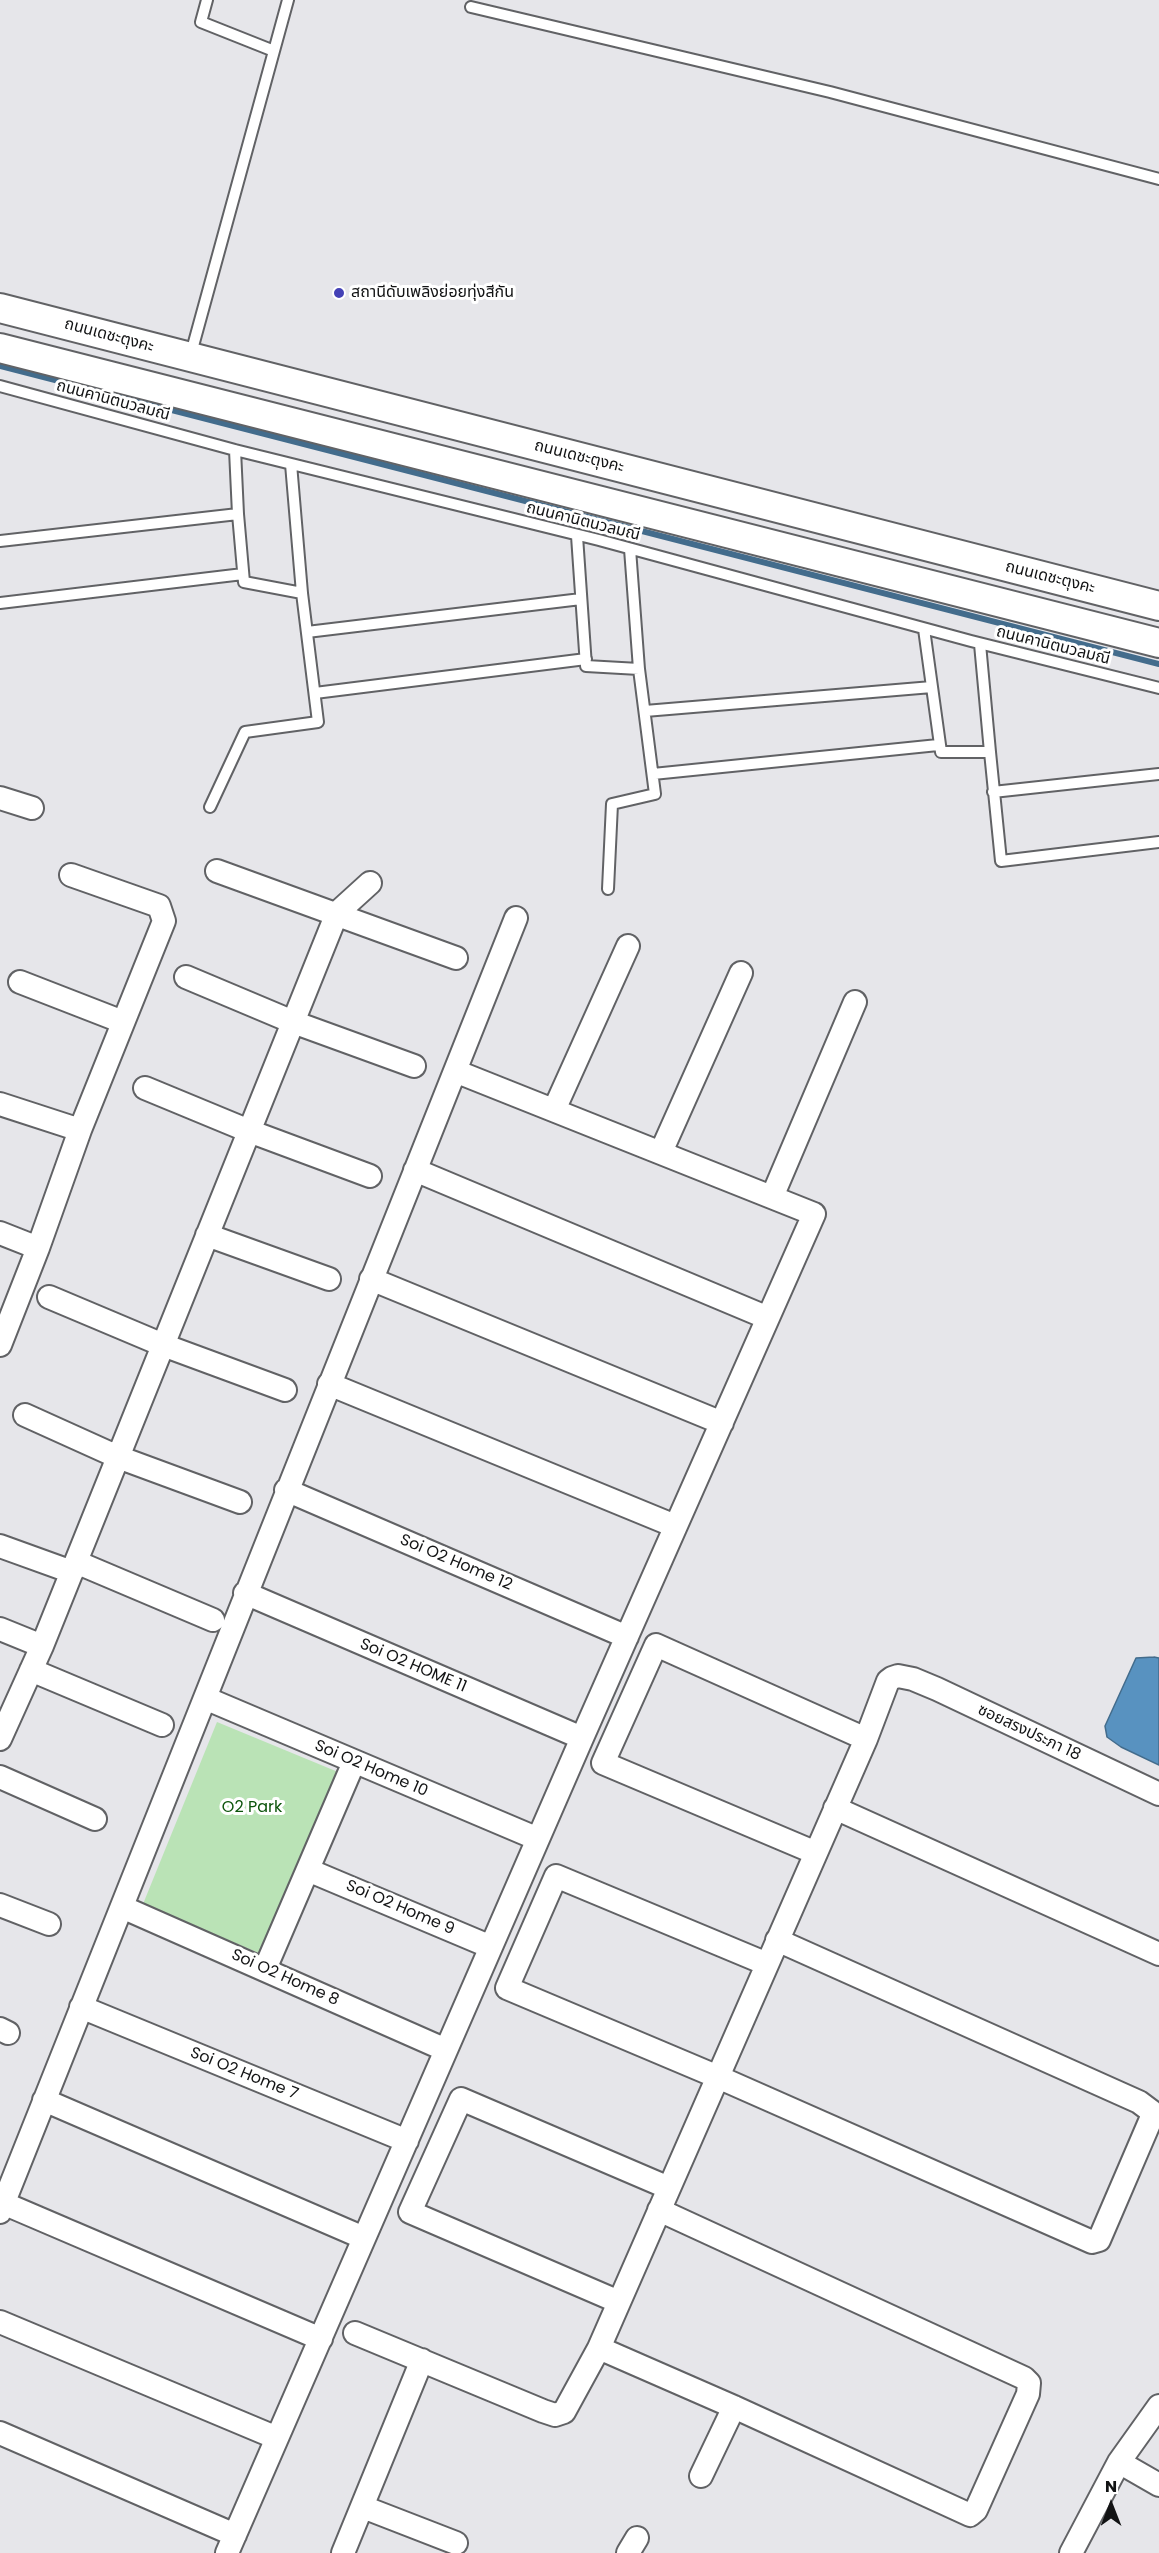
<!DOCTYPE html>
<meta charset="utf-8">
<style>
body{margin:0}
#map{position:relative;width:1159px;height:2553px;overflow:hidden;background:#e6e6ea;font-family:Poppins,sans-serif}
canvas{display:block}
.north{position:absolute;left:1081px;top:2475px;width:60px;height:60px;-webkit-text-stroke:4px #fff;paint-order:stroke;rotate:0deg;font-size:16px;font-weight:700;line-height:24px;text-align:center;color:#121314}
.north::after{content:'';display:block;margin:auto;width:21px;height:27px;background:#121314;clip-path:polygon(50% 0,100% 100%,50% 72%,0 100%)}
</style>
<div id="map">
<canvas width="1159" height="2553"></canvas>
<div class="north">N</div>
</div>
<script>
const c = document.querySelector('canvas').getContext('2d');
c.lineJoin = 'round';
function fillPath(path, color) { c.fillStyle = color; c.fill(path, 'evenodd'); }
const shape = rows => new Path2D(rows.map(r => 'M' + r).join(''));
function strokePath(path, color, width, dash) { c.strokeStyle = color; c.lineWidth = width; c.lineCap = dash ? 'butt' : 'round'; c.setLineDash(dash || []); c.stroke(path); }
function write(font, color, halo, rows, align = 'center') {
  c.font = font + ' Poppins,"Noto Sans Thai",sans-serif'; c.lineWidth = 6; c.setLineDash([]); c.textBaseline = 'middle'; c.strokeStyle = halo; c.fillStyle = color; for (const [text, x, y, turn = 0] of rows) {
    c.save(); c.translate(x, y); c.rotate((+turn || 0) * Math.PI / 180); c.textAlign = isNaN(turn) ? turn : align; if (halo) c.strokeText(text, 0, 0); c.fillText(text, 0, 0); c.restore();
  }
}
const green = shape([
 [217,1722,338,1772,261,1954,143,1904]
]);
const water = shape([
 [1154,1657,1159,1658,1159,1765,1121,1747,1107,1737,1105,1726,1136,1658,1154,1657]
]);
const stream = shape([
 [0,366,1159,664]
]);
const service = shape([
 [207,0,201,22,274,51],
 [471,7,830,92,1159,179],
 [190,357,288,0],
 [0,386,235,450,599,540,971,641,1159,688],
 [291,464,302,593],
 [577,536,586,666,639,669,655,794,612,804,608,889],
 [0,541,238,514],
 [630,549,639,669],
 [0,603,243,574],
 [924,629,941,752,990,752,980,644],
 [307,632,581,599],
 [315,693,586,659],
 [645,711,932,687],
 [990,752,1001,861,1159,842],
 [653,774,938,745],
 [993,792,1159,774],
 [210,807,245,732,318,722,302,593,244,582,238,514,235,450]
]);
const minor = shape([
 [0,798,32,808],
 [217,871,456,958],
 [186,977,293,1022,414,1066],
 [20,982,123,1022],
 [145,1088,249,1131,370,1176],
 [0,1104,80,1130],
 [554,1110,628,946],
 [661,1152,741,973],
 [415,1170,768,1318],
 [772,1197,855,1002],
 [0,1233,38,1248],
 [207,1235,329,1279],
 [371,1279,722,1423],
 [49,1297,163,1345,285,1390],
 [0,1345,38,1248,80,1130,164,921,159,906,71,875],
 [329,1384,675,1526],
 [25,1415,118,1457,240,1502],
 [286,1490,627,1637],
 [0,1546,72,1572],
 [76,1562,213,1620],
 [245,1593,582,1738],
 [0,1629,42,1646],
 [31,1670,162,1725],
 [205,1698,538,1839],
 [0,1739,42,1646,337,913,370,883],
 [0,1777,95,1819],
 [835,1808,1159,1954],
 [816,1853,603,1763,656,1645,866,1739],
 [308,1870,491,1947],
 [0,1905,49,1924],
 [122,1907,446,2050],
 [767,1964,556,1876,507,1988,718,2077,1092,2242,1099,2240,1151,2119,1151,2111,1139,2102,777,1940],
 [265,1969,354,1762],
 [81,2007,407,2141],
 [0,2029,8,2033],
 [44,2100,364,2238],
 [3,2203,321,2339],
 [0,2212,516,918],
 [619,2302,410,2212,461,2099,669,2188],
 [0,2322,277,2438],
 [355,2333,543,2411,555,2415,564,2412,599,2348,866,1739,888,1681,892,1678,898,1676,913,1679,937,1689,1159,1794],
 [599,2348,734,2407,970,2515,976,2510,1028,2394,1029,2383,1024,2378,659,2210],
 [0,2433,235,2535],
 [1119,2462,1159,2485],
 [701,2476,734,2407],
 [363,2507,456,2543],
 [227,2553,582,1738,814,1214,455,1071],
 [343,2553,422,2360],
 [628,2553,637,2538],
 [1071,2553,1119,2462,1159,2406]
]);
const tertiary = shape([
 [0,308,1159,606],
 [0,348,1159,643]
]);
const markers = [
 [339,293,6,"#4441b6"]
];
const poiNames = [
 ["สถานีดับเพลิงย่อยทุ่งสีกัน",351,293]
];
const streetNames = [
 ["ถนนเดชะตุงคะ",109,336,15],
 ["ถนนคานิตนวลมณี",113,401,15],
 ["ถนนเดชะตุงคะ",579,457,14],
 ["ถนนคานิตนวลมณี",583,522,14],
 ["ถนนเดชะตุงคะ",1050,578,14],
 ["ถนนคานิตนวลมณี",1053,646,14],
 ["Soi O2 Home 12",456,1563,23],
 ["Soi O2 HOME 11",413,1666,23],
 ["ซอยสรงประภา 18",1029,1733,25],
 ["Soi O2 Home 10",371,1769,23],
 ["Soi O2 Home 9",400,1908,23],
 ["Soi O2 Home 8",285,1978,24],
 ["Soi O2 Home 7",244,2074,22]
];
const parkNames = [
 ["O2 Park",252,1808]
];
fillPath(green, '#bae3b6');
fillPath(water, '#5892c0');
strokePath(water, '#436c8c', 1.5);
strokePath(stream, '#436c8c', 6);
strokePath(service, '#616265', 14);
strokePath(minor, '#616265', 26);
strokePath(tertiary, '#616265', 32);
strokePath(service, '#fff', 10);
strokePath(minor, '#fff', 22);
strokePath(tertiary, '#fff', 28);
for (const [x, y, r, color] of markers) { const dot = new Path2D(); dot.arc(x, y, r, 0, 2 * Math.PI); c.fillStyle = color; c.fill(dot); strokePath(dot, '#fff', 2); }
write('16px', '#121314', '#fff', poiNames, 'left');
write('16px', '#121314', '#fff', streetNames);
write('16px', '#0c540b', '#fff', parkNames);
</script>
